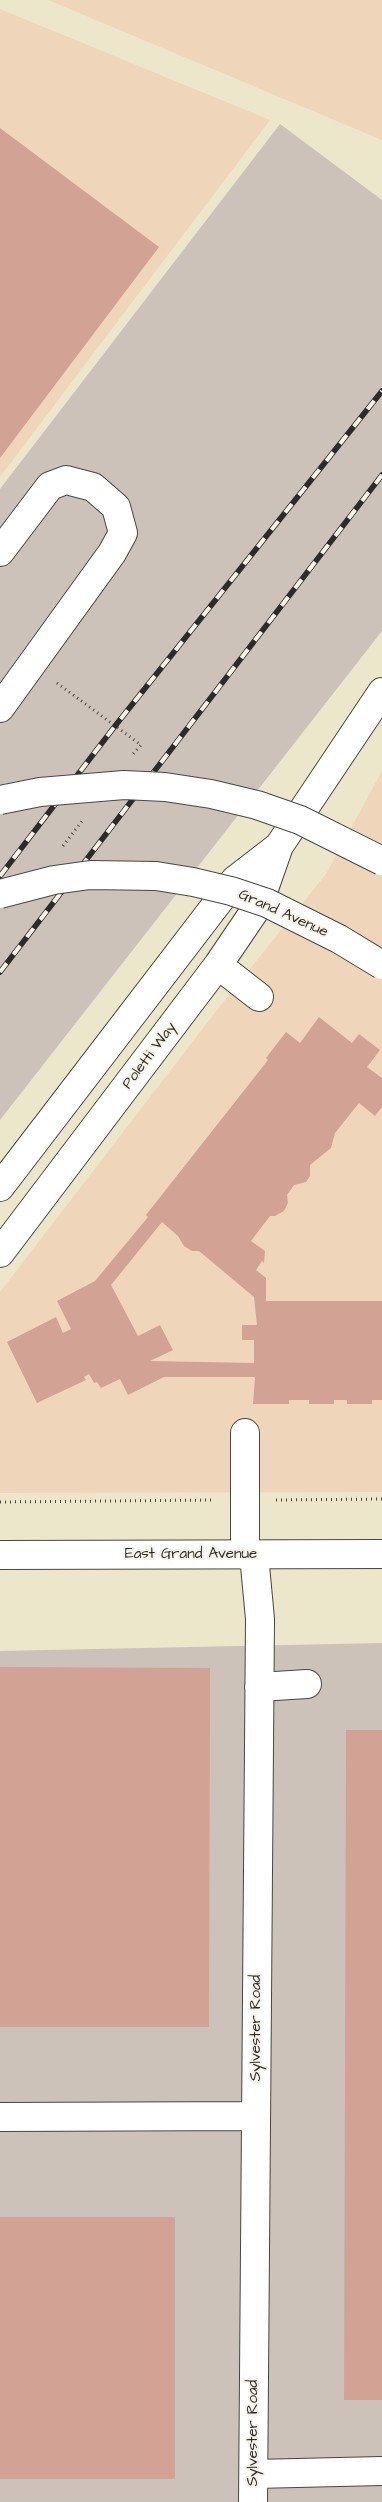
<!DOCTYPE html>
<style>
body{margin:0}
canvas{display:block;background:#ece6cb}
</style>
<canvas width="382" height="2502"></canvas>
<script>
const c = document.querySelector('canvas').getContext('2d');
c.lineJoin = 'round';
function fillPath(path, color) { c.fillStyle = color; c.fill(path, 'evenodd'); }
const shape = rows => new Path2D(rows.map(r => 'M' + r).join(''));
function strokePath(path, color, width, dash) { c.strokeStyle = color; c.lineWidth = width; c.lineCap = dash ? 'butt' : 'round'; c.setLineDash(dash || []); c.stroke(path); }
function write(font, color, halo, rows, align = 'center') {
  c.font = font + ' "Architects Daughter",sans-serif'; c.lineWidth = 4; c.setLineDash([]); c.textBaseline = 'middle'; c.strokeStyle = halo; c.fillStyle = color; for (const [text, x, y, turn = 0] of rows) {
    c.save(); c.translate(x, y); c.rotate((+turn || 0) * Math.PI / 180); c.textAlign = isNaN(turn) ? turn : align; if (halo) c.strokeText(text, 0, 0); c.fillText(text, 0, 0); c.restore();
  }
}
const built = shape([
 [48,0,382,0,382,140],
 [0,9,270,120,0,477],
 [382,771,382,1492,0,1493,0,1292,217,1010,326,874]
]);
const industrial = shape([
 [280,124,382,200,382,631,0,1120,0,489],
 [382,1643,382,2502,0,2502,0,1651]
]);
const building = shape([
 [0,128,159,247,0,458],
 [319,1017,352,1043,359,1034,380,1050,367,1067,382,1078,382,1107,375,1116,359,1103,335,1133,331,1148,310,1165,310,1176,306,1182,294,1185,287,1195,288,1203,284,1211,275,1216,270,1216,251,1241,265,1251,264,1263,262,1261,256,1270,266,1278,266,1301,382,1301,382,1400,372,1400,372,1404,347,1404,347,1400,334,1400,334,1404,309,1404,309,1400,289,1400,289,1404,253,1404,255,1377,164,1377,128,1395,120,1379,101,1388,97,1382,94,1383,89,1374,84,1377,86,1380,37,1403,7,1342,56,1317,63,1333,71,1329,57,1301,95,1281,148,1217,146,1215,268,1060,266,1058,286,1032,300,1043],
 [162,1222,178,1236,184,1246,192,1251,199,1251,254,1297,257,1325,242,1325,242,1340,254,1340,254,1363,150,1361,173,1350,160,1325,138,1336,111,1285],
 [0,1667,210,1668,209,2027,0,2027],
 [346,1730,382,1730,382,2400,344,2400],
 [0,2217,175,2217,175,2479,0,2479]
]);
const path = shape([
 [57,683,141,745,133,754],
 [63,846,82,821],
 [276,1500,382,1499],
 [0,1502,214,1500]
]);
const minor = shape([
 [0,552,50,486,66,480,93,487,116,507,123,533,112,553,0,708],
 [218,965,259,997],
 [0,1187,235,880,279,846],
 [0,1253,218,965,258,906,279,846,382,692],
 [245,1433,245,1555],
 [259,1687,307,1684],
 [0,2117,256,2116],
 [254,2474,382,2471],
 [253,2502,260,1619,254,1555]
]);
const major = shape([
 [0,1555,382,1554]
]);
const rail = shape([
 [0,876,115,726,382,391],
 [0,972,382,475]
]);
const majorBridge = shape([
 [0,800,40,792,124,785,165,787,211,794,257,805,300,820,382,861],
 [0,894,54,880,90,875,156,876,193,882,231,891,267,903,339,939,382,965]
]);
const streetNames = [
 ["Grand Avenue",283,914,24],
 ["Poletti Way",150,1056,-53],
 ["East Grand Avenue",191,1555],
 ["Sylvester Road",257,2028,-90],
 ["Sylvester Road",254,2433,-90]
];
fillPath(built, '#efd6bb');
fillPath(industrial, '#cdc2b9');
fillPath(building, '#d2a295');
strokePath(minor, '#484743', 30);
strokePath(major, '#484743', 30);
strokePath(path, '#484743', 3, [1, 4]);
strokePath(minor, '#fff', 28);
strokePath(major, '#fff', 28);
strokePath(rail, '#2b2b2b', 5.5);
strokePath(rail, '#f7f3e8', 4, [11]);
strokePath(majorBridge, '#484743', 30, []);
strokePath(majorBridge, '#fff', 28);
write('15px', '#2b2b2b', '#f7f3e8', streetNames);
</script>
